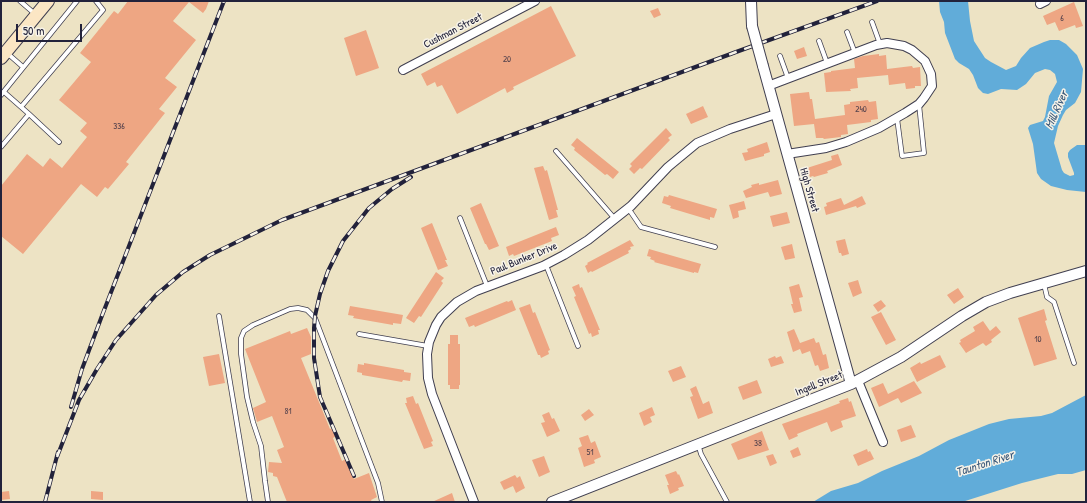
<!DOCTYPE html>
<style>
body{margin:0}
#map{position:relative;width:1087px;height:503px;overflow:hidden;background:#ede3c4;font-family:"Patrick Hand",sans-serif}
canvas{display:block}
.frame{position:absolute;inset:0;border:2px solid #22223b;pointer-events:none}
.scale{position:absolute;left:16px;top:24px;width:66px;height:18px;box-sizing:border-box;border:2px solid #22223b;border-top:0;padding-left:5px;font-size:12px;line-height:14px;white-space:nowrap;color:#22223b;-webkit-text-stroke:3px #f7f3e8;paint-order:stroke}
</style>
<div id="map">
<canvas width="1087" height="503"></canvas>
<div class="frame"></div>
<div class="scale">50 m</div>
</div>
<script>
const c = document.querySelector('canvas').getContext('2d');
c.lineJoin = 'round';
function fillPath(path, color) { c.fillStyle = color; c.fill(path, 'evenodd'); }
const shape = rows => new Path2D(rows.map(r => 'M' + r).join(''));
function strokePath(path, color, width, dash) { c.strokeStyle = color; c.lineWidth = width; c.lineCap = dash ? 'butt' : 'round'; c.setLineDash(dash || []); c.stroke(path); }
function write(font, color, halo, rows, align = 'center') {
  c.font = font + ' "Patrick Hand",sans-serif'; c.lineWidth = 3; c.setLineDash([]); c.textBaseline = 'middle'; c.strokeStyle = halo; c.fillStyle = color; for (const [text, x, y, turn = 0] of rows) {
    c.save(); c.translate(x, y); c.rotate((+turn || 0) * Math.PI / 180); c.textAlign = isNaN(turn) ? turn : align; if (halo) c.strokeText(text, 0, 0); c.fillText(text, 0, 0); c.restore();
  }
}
const water = shape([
 [939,1,968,1,970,21,974,41,985,58,991,62,1006,70,1016,66,1021,58,1030,48,1044,42,1050,40,1059,40,1066,44,1077,55,1083,69,1081,92,1075,103,1066,110,1063,115,1058,126,1054,143,1062,170,1064,173,1070,176,1074,175,1074,173,1068,157,1068,153,1070,150,1077,145,1086,145,1086,192,1067,190,1051,186,1041,179,1037,173,1033,144,1028,128,1030,125,1043,121,1045,117,1049,96,1057,82,1055,74,1050,70,1045,69,1035,73,1026,84,1017,90,1001,89,988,94,983,93,978,88,973,75,969,69,959,63,955,59,945,33,944,22,940,12],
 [1086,395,1086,470,1072,474,1058,474,1022,483,962,502,813,502,831,491,858,483,882,471,919,456,949,440,989,424,1009,419,1041,416,1052,413]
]);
const building = shape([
 [128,1,209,1,206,9,203,13,189,2,173,21,196,40,165,78,177,87,159,109,165,113,126,162,129,164,108,189,105,187,97,197,81,184,23,254,1,236,1,186,27,154,43,167,50,158,62,168,87,137,80,131,87,123,59,100,91,62,80,53,114,11,118,14],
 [1074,2,1083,26,1076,28,1075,25,1059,31,1055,22,1047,25,1043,16],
 [551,6,576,56,513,87,514,89,507,93,505,88,457,114,442,85,437,87,435,82,427,86,421,74],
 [658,8,661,15,654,18,650,11],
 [366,30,379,68,356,76,344,38],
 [804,47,807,56,797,59,794,51],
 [879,54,879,56,886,55,887,69,912,66,913,68,920,67,921,86,915,86,915,88,906,89,905,83,889,85,888,75,857,78,858,88,850,89,851,91,826,92,824,73,831,72,831,71,855,68,854,59,863,56],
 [809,92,810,99,812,99,815,119,845,115,844,105,850,104,850,102,868,100,869,102,876,101,878,119,871,120,871,122,847,125,848,134,841,135,841,137,824,139,823,138,816,138,814,124,794,126,790,94],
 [703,106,708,117,691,124,686,114],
 [666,128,672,135,668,138,670,140,642,169,640,168,634,174,629,169,632,166,630,164],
 [577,138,619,172,613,179,607,174,605,175,574,150,575,148,571,145],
 [767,142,770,152,764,154,764,156,745,161,742,153,748,152,747,149],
 [838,154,842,165,827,171,828,173,814,177,813,176,810,177,807,168,832,160,831,156],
 [543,166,545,171,547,170,558,210,556,210,558,217,549,220,534,168],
 [778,180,782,194,770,197,768,192,746,198,743,191,752,187,751,185,759,183,759,185],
 [669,195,717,209,714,218,710,217,710,220,670,208,671,206,662,203,664,196,668,197],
 [862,196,866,204,857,208,856,206,826,215,824,207,827,206,826,203,841,198,844,205],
 [744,201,746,209,738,211,739,217,733,219,729,205],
 [481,203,499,246,489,250,486,244,485,244,470,208],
 [787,212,790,223,773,227,770,216],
 [432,223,447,260,445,260,448,266,438,270,421,228],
 [556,227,559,235,551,238,552,241,514,256,513,254,509,256,506,247],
 [845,239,849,254,842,256,841,253,839,253,836,241],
 [630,240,634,246,630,247,631,249,628,251,629,253,592,272,591,271,588,273,585,266,588,264,587,263],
 [792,244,795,258,785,260,781,247],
 [649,249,701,264,698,273,694,272,694,273,654,262,655,261,650,259,651,257,647,256],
 [436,272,444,278,441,281,443,283,421,317,419,316,414,323,406,318],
 [858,280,862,293,853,297,848,283],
 [579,284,580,288,582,287,600,330,598,330,599,334,592,337,591,333,589,334,574,297,576,296,572,287],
 [799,284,803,297,799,298,802,311,794,313,791,304,793,304,789,287],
 [958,288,964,297,954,304,947,295],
 [512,300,516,310,475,327,474,325,469,327,465,318,507,301,508,302],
 [881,300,886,306,878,312,873,305],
 [530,304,533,313,535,312,550,350,548,351,549,354,541,358,540,355,538,355,519,308],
 [350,306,403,315,401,324,393,323,393,325,353,318,354,316,348,315],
 [1044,309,1047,320,1045,321,1057,359,1034,366,1018,318],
 [881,312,896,340,886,345,871,317],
 [983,321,990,331,996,326,1001,332,991,340,992,342,986,346,983,343,966,353,959,343,961,342,960,340,975,331,973,327],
 [307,328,311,337,311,354,301,358,330,429,333,428,336,436,333,438,342,461,346,459,354,479,369,473,377,497,371,500,372,502,287,502,277,477,273,476,273,473,268,472,269,462,282,463,277,450,284,447,272,416,257,422,253,408,266,402,245,349,290,331,291,334],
 [794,329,800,343,814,338,816,343,819,342,823,355,826,354,829,368,820,371,818,365,815,366,810,351,802,354,800,349,793,352,787,332],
 [450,335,458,335,458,344,460,344,460,385,459,385,459,389,450,389,450,385,448,385,448,344,450,344],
 [219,354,225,383,209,386,203,357],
 [940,355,946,367,917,382,910,368,920,362,921,364],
 [775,356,776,358,781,356,784,363,771,367,768,359],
 [364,363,404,370,404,372,411,373,410,381,403,380,402,382,362,375,362,373,357,372,358,364,364,365],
 [681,366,686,377,673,382,668,371],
 [757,380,762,393,743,400,738,387],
 [914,381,922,393,901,403,898,398,879,407,871,388,883,383,888,394],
 [696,386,703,404,709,401,713,413,698,419,690,397,693,396,690,389],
 [413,396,416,404,418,403,433,441,431,442,433,446,424,449,405,403,407,403,406,398],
 [848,398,849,402,851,401,856,416,841,421,843,427,831,432,827,422,797,434,798,436,789,440,782,424,822,410,840,403,839,401],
 [652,407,655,415,650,417,652,422,644,426,639,413],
 [589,409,594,415,585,421,581,415],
 [549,412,552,419,554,418,560,431,547,437,541,423,545,422,542,415],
 [911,425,916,437,901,442,897,430],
 [762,431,769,450,738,460,731,444],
 [588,435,591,443,595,441,601,457,594,460,595,463,584,467,578,448,582,446,579,438],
 [798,447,801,455,793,458,790,451],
 [867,449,868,452,870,451,874,459,858,466,853,455],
 [773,454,777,463,770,466,766,456],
 [544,456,550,472,539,477,532,460],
 [676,471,678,475,679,474,684,486,678,488,679,490,670,494,667,485,669,485,665,475],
 [515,475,517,478,520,476,525,488,516,493,513,486,504,490,500,482],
 [9,491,10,499,1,500,1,492],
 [91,491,103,492,103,500,91,499],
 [452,493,455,502,432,502]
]);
const service = shape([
 [20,1,35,14],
 [872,22,880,44],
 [847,32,855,53],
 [819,41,827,63],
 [7,53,23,67],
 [780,56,788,78],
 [1,95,77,1],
 [21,107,103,10,96,1],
 [29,114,59,142],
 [897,118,902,156,924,153,919,104],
 [1,147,29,114,4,92],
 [556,151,615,219],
 [628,208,641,227,715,247],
 [460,218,487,286],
 [546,265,578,346],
 [1044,284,1047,297,1054,302,1074,363],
 [219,316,250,502],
 [359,334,428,346],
 [698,444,701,454,727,502],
 [268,502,265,481,261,446,253,422,247,397,241,354,241,338,244,331,253,325,290,309,298,308,307,310,315,318,378,483,382,502]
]);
const minor = shape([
 [1040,4,1046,1],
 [403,70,535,1],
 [768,86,876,45,887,43,904,46,912,50,925,61,931,74,932,86,924,98,919,104,905,113,879,128,846,142,826,148,787,154],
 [858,381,883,442],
 [474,502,432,394,428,378,427,354,429,342,436,325,441,317,457,302,476,291,543,266,564,255,588,240,631,206,668,167,697,143,730,129,776,114]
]);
const tertiary = shape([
 [751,1,752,26],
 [763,66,851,384],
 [552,502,851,384,901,357,962,316,986,302,1010,293,1086,271]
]);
const secondary = shape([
 [1,58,48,1]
]);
const rail = shape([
 [71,407,82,369,103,313,224,1],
 [57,457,79,400,97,369,116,340,156,295,183,272,210,255,282,220,736,52,877,1],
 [354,476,320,397,314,358,314,328,315,316,320,294,328,271,343,241,369,208,392,189,411,177],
 [45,502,58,452]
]);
const tertiaryBridge = shape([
 [752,26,763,66]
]);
const numberNames = [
 ["6",1062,19],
 ["20",507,60],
 ["240",861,110],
 ["336",119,127],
 ["10",1038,340],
 ["81",288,412],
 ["38",758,444],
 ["51",590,453]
];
const streetNames = [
 ["Cushman Street",453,31,-27],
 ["High Street",809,190,74],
 ["Paul Bunker Drive",524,259,-22],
 ["Ingell Street",819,384,-22]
];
const waterNames = [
 ["Mill River",1057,110,-66],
 ["Taunton River",985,464,-18]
];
fillPath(water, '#61acd9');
fillPath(building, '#eea683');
strokePath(service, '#403f50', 5.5);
strokePath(minor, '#403f50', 10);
strokePath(tertiary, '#403f50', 12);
strokePath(secondary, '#403f50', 14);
strokePath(service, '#fff', 4);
strokePath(minor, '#fff', 8);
strokePath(tertiary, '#fff', 10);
strokePath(secondary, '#fbe6c4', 12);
strokePath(rail, '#22223b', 4);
strokePath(rail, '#f7f3e8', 2.5, [8]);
strokePath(tertiaryBridge, '#403f50', 12, []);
strokePath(tertiaryBridge, '#fff', 10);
write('9px', '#55434d', null, numberNames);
write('11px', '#22223b', '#f7f3e8', streetNames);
write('italic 12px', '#3b597a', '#f7f3e8', waterNames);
</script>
